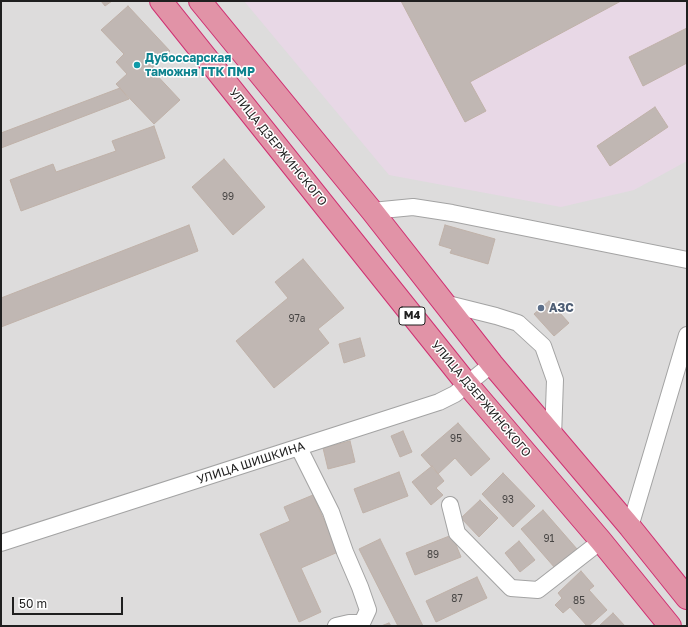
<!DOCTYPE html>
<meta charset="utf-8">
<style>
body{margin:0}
#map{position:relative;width:688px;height:627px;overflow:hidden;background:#efebe6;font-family:"Golos Text",sans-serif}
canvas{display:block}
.frame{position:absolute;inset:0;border:2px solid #1f1f1f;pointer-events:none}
.scale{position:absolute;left:12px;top:597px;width:111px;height:18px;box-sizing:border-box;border:2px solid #1f1f1f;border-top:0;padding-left:5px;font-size:12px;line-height:14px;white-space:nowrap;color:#1f1f1f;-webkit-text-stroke:3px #fff;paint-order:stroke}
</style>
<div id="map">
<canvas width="688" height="627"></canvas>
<div class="frame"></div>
<div class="scale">50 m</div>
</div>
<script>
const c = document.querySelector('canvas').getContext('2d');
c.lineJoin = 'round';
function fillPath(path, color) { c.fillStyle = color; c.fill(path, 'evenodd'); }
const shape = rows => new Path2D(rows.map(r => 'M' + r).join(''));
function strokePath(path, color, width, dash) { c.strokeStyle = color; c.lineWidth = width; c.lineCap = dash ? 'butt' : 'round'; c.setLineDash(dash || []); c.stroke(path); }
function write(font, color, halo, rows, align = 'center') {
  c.font = font + ' "Golos Text",sans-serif'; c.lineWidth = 3; c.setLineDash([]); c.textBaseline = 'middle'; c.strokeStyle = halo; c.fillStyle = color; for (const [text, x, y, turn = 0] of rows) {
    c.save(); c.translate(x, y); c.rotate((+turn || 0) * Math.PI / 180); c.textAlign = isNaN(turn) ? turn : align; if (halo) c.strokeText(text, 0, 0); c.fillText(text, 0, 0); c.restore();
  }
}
const residential = shape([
 [1,1,687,1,687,626,1,626]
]);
const industrial = shape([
 [244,1,687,1,687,161,634,190,561,207,389,175]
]);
const building = shape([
 [101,1,112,1,105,6,101,1],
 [401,1,621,1,470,82,486,111,465,122,401,1],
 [128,6,170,51,151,69,180,100,154,124,116,84,127,74,116,62,124,54,101,30,128,6],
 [687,28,687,63,643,86,629,57,687,28],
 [120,88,129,99,1,148,1,133,120,88],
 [655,107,668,127,610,166,597,146,655,107],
 [154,126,165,158,21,211,10,180,53,164,56,172,116,151,112,141,154,126],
 [224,159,265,207,233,235,192,187,224,159],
 [189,225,198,251,1,327,1,298,189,225],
 [445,225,495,239,488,264,450,253,452,249,439,245,445,225],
 [303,259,344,308,318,329,329,343,274,388,236,341,288,298,275,282,303,259],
 [549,301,569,323,554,336,534,314,549,301],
 [360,338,365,356,344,363,339,344,360,338],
 [458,423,490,459,471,476,455,458,438,474,421,455,458,423],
 [403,431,412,452,400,457,391,436,403,431],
 [350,441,355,462,328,469,323,448,350,441],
 [432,466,444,481,436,488,443,495,431,505,412,482,432,466],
 [399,472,408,496,363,513,354,489,399,472],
 [503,473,535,506,513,527,482,494,503,473],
 [313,495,338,552,301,568,321,612,299,622,260,534,290,521,284,507,313,495],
 [480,500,498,518,479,537,461,518,480,500],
 [543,510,577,549,555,568,521,529,543,510],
 [452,535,461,557,415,575,406,553,452,535],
 [380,539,423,626,398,626,359,549,380,539],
 [519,541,535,560,520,572,505,553,519,541],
 [581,571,594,586,589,590,607,610,589,626,587,626,570,607,563,613,555,605,562,598,558,593,581,571],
 [477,577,487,598,436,622,426,601,477,577],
 [613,613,625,626,599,626,613,613],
 [389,623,391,626,381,626,389,623]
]);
const minor = shape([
 [372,211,413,207,452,213,687,260],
 [444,303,496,316,518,323,543,346,555,380,553,437],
 [299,448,331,512,345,552,360,587,368,610,362,623,349,623,336,626],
 [450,505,457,533,511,588,538,590,601,541],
 [630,527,687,335],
 [1,543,439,402,455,394,492,364]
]);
const highway = shape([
 [161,1,467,384,601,541,670,626],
 [200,1,372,211,492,364,630,527,687,598]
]);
const markers = [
 [137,65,4,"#0f9aa8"],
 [541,308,4,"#5c6f8a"]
];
const numberNames = [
 ["99",228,197],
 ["97а",297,319],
 ["95",456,439],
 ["93",508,500],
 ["91",549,539],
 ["89",433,555],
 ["87",457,599],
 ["85",579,601]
];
const shields = [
 [412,316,26]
];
const shieldNames = [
 ["M4",412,316]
];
const cultureNames = [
 ["Дубоссарская",145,58],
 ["таможня ГТК ПМР",145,72]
];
const streetNames = [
 ["УЛИЦА ДЗЕРЖИНСКОГО",278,147,51],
 ["УЛИЦА ДЗЕРЖИНСКОГО",481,399,50],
 ["УЛИЦА ШИШКИНА",251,463,-18]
];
const serviceNames = [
 ["АЗС",549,308]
];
fillPath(residential, '#dddcdc');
fillPath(industrial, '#e8d8e6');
fillPath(building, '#c0b7b3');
strokePath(building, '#c0b2a9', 1);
strokePath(minor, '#a3a3a3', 18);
strokePath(highway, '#d03072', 24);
strokePath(minor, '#fff', 16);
strokePath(highway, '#e193a7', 22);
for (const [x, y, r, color] of markers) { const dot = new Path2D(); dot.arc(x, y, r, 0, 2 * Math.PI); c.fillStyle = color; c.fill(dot); strokePath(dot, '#fff', 1.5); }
write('10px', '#474544', null, numberNames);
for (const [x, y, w] of shields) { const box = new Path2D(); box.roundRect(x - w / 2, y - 9, w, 18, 3); c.fillStyle = '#fff'; c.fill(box); strokePath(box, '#1f1f1f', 1); }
write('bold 11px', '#1f1f1f', null, shieldNames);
write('bold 12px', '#0d838f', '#fff', cultureNames, 'left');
write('12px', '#1f1f1f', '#fff', streetNames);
write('bold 12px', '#4e5e75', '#fff', serviceNames, 'left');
</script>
